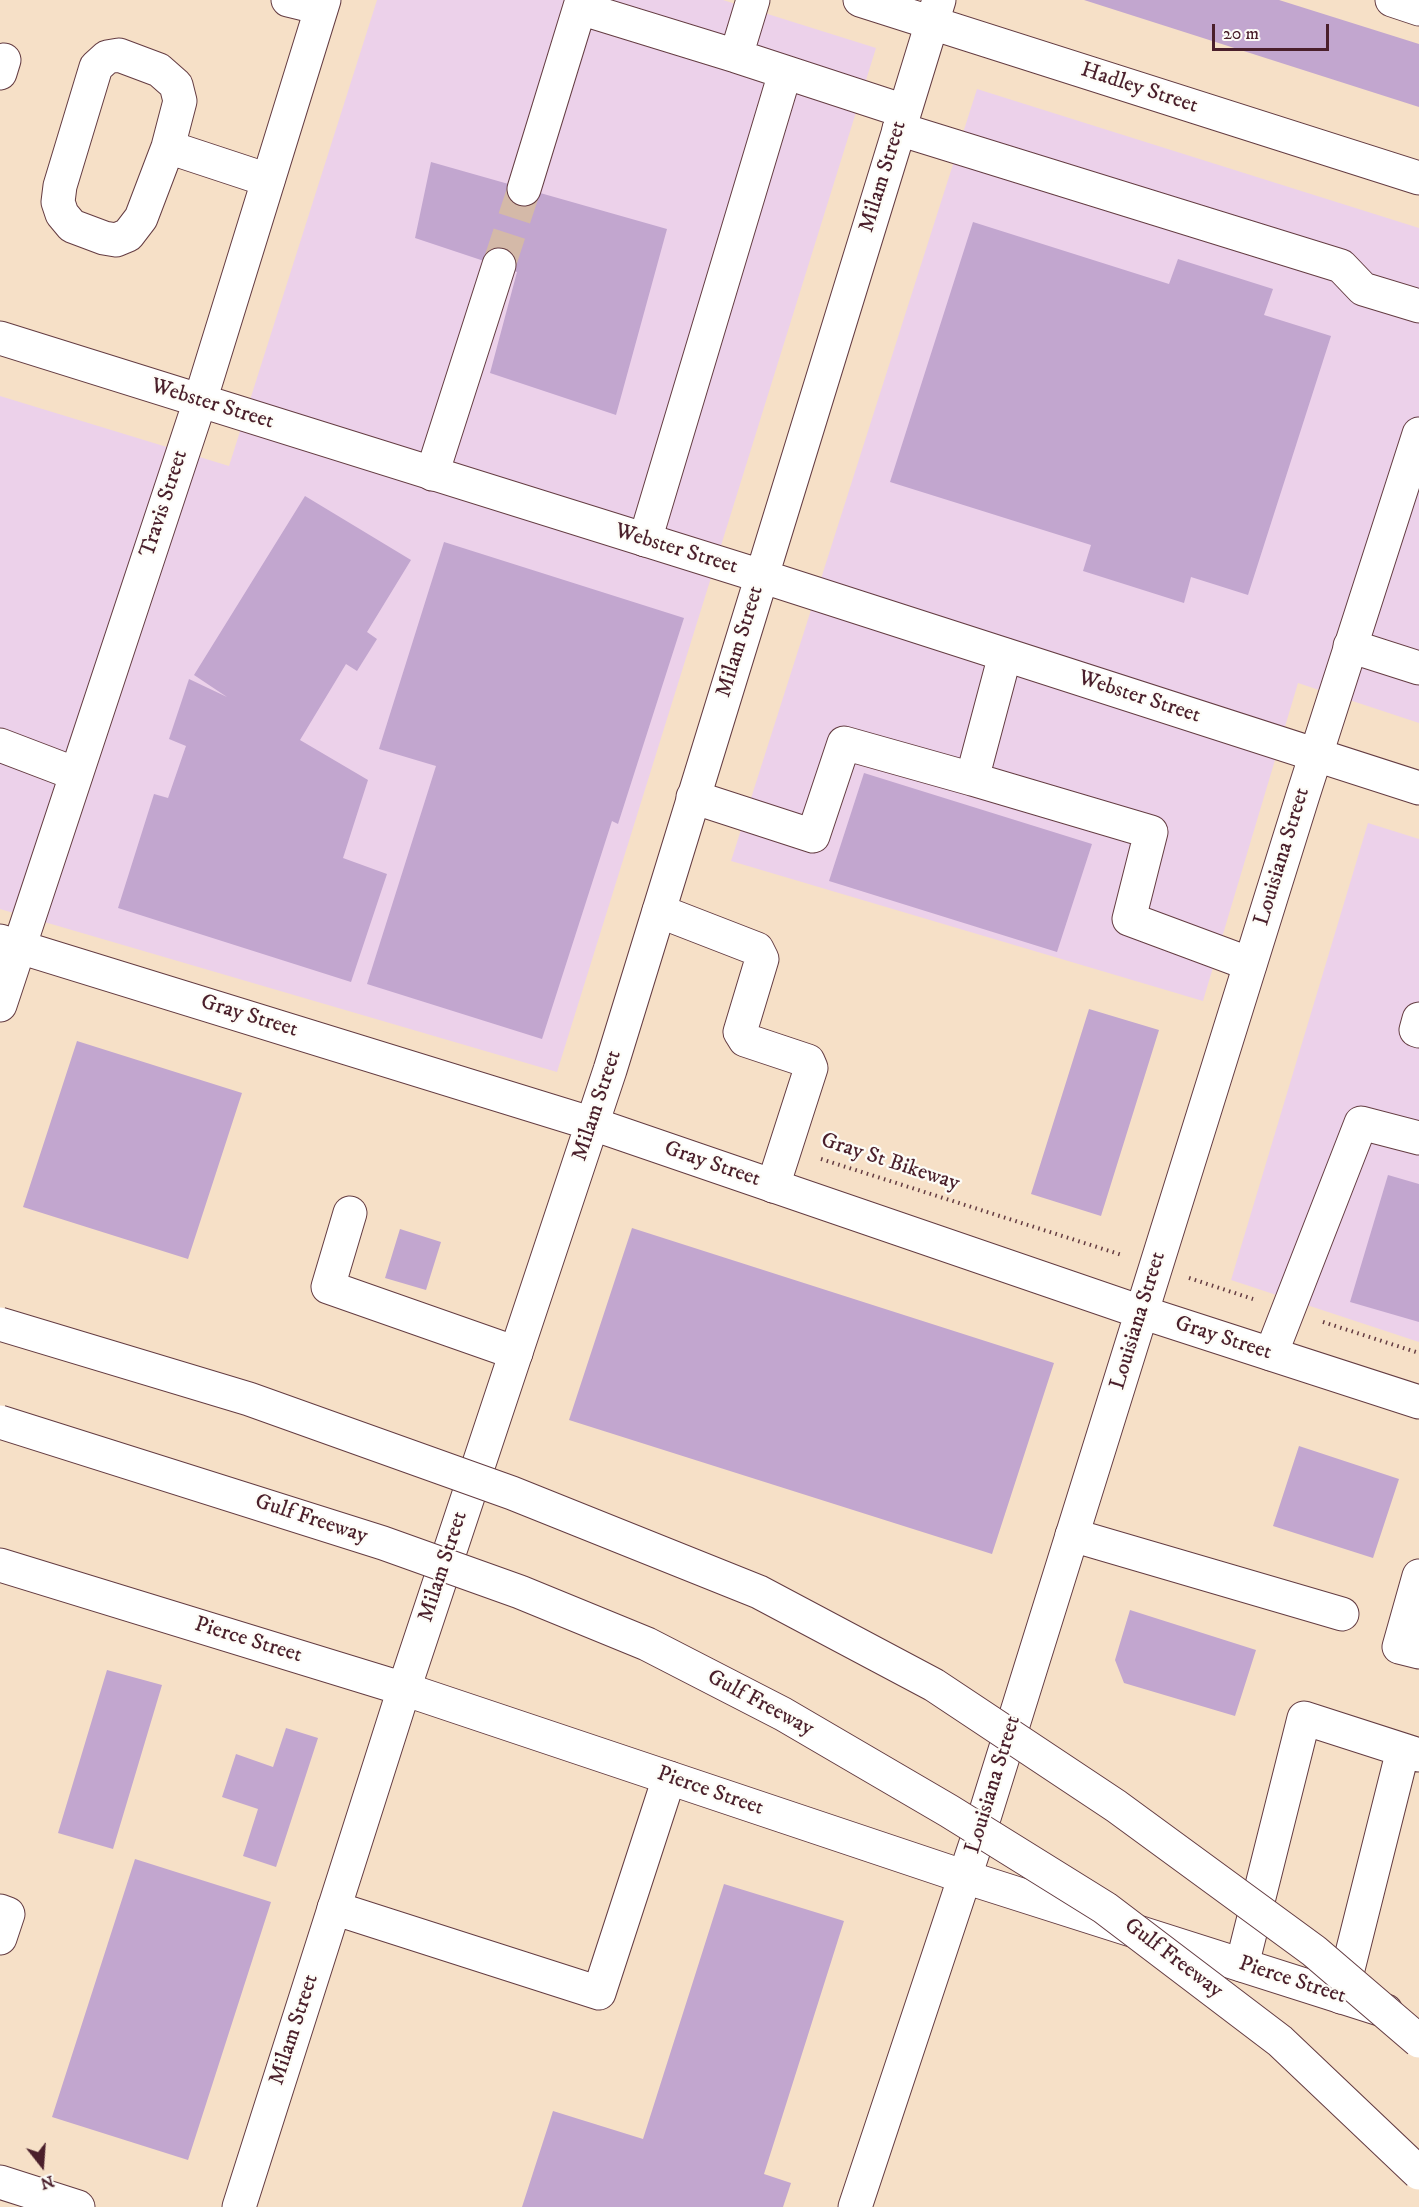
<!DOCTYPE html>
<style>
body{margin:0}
#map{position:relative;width:1419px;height:2207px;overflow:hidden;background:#f6e0c7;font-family:"IM FELL DW Pica",serif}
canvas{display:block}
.north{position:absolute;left:12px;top:2135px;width:60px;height:60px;-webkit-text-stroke:4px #fdfcf7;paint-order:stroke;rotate:163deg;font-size:16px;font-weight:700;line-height:24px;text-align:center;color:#4a1f2b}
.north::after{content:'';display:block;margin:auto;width:21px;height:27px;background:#4a1f2b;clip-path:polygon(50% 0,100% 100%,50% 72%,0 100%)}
.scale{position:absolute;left:1212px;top:24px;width:117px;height:27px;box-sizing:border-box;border:3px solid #4a1f2b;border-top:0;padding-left:8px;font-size:18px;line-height:21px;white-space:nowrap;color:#4a1f2b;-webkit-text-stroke:4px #fdfcf7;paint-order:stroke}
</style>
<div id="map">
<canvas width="1419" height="2207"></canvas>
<div class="north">N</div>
<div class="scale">20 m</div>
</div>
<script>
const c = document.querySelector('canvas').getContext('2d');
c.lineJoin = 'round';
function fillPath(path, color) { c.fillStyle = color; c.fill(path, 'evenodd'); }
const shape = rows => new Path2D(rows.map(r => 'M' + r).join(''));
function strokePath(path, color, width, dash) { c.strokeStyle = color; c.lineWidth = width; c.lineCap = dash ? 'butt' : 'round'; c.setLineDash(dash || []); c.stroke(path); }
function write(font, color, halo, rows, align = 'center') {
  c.font = font + ' "IM FELL DW Pica",serif'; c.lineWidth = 4.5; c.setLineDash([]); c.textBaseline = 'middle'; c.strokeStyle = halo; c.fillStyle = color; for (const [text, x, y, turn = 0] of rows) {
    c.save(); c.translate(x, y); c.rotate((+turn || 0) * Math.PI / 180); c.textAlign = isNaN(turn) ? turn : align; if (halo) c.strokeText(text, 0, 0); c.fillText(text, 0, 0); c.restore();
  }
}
const built = shape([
 [377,0,723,0,876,48,557,1072,0,909,0,396,229,466],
 [977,89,1419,228,1419,723,1298,683,1203,1001,731,861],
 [1368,823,1419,839,1419,1342,1231,1280]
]);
const building = shape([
 [1084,0,1279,0,1419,44,1419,107],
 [431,162,667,229,616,415,490,373,517,272,415,238],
 [973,222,1169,284,1178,259,1273,289,1264,315,1331,336,1248,595,1191,577,1184,603,1083,571,1091,545,890,482],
 [305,496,411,560,367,632,377,639,357,671,346,664,300,740,368,780,343,858,387,874,351,982,118,908,154,794,168,798,186,746,169,739,189,679,227,697,194,675],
 [444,542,684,618,618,824,612,821,542,1039,367,984,436,766,379,749],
 [864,773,1092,844,1057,952,829,881],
 [1089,1009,1159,1030,1101,1216,1031,1194],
 [77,1041,242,1093,188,1259,23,1207],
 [1388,1175,1419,1184,1419,1322,1350,1302],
 [632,1228,1054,1363,992,1554,569,1420],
 [400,1229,441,1242,426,1290,385,1278],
 [1299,1446,1399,1479,1373,1558,1273,1526],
 [1130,1610,1256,1650,1235,1716,1124,1683,1115,1660],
 [107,1670,162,1685,113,1849,58,1833],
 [286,1728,318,1738,276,1867,243,1856,258,1809,222,1797,236,1754,273,1767],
 [135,1859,271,1902,188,2160,52,2117],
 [724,1884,844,1921,764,2174,791,2183,783,2207,522,2207,553,2111,643,2139]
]);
const minorTunnel = shape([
 [499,265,524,189]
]);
const path = shape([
 [821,1159,1122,1255],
 [1189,1278,1253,1299],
 [1323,1322,1419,1353]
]);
const minor = shape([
 [288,0,321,8],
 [753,0,736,56,904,111],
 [860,0,1419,178],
 [1392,0,1419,9],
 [580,8,736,56],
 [119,55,159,70,176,85,180,101,168,147,141,218,128,235,116,240,104,238,72,226,62,214,58,202,60,186,96,67,107,57,119,55],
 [0,73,4,60],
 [899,129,1341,266,1363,289,1419,306],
 [168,147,268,180],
 [524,189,582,0],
 [432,474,499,265],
 [645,540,785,73],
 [1350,646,1419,668],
 [1005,655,972,779,1151,832,1129,919,1250,964],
 [0,745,76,774],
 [693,797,813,836,844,743,972,779],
 [659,911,757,949,762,959,740,1032,745,1040,808,1061,811,1068,773,1186],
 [1419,1019,1416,1030,1419,1031],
 [350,1213,328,1287,516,1353],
 [1271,1354,1361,1123,1419,1138],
 [1072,1535,1342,1614],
 [1419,1576,1399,1647,1419,1652],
 [334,1908,599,1993,669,1778],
 [0,1911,8,1914,0,1938],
 [1242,1965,1304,1718,1419,1755],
 [1341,1997,1403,1750],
 [0,2182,78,2207]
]);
const major = shape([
 [0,338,761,576,1419,788],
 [0,941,593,1124,1141,1312,1419,1402],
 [0,1005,200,401,324,0],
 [0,1565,404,1689,965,1877,1386,2011],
 [239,2207,404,1689,610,1070,939,0],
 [855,2207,978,1837,1303,795,1419,434]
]);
const highwayBridge = shape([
 [0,1324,249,1399,512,1493,759,1592,934,1685,1116,1806,1314,1951,1419,2041],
 [0,1422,383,1543,520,1592,647,1644,783,1714,949,1811,1105,1908,1280,2041,1419,2173]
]);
const streetNames = [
 ["Hadley Street",1139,89,18],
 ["Milam Street",884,177,-73],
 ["Webster Street",212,405,17],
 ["Travis Street",165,504,-72],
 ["Webster Street",676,550,17],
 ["Milam Street",741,642,-73],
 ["Webster Street",1139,698,18],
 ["Louisiana Street",1283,857,-73],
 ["Gray Street",249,1017,17],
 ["Milam Street",598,1106,-72],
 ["Gray St Bikeway",890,1163,18],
 ["Gray Street",712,1165,19],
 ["Louisiana Street",1139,1321,-73],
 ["Gray Street",1223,1339,18],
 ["Gulf Freeway",311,1520,18],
 ["Milam Street",444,1567,-72],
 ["Pierce Street",248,1641,17],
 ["Gulf Freeway",760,1704,28],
 ["Louisiana Street",994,1785,-73],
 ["Pierce Street",710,1792,19],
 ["Gulf Freeway",1173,1959,37],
 ["Pierce Street",1292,1981,18],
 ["Milam Street",295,2030,-72]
];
fillPath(built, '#ecd1ea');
fillPath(building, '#c2a6cf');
strokePath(minorTunnel, '#d4b9a8', 33, [33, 16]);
strokePath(minor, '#643c42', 35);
strokePath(major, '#643c42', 35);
strokePath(path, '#643c42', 4, [1.5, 4.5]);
strokePath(minor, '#fff', 33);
strokePath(major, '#fff', 33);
strokePath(highwayBridge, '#643c42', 35, []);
strokePath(highwayBridge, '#fff', 33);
write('22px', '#4a1f2b', '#fdfcf7', streetNames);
</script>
